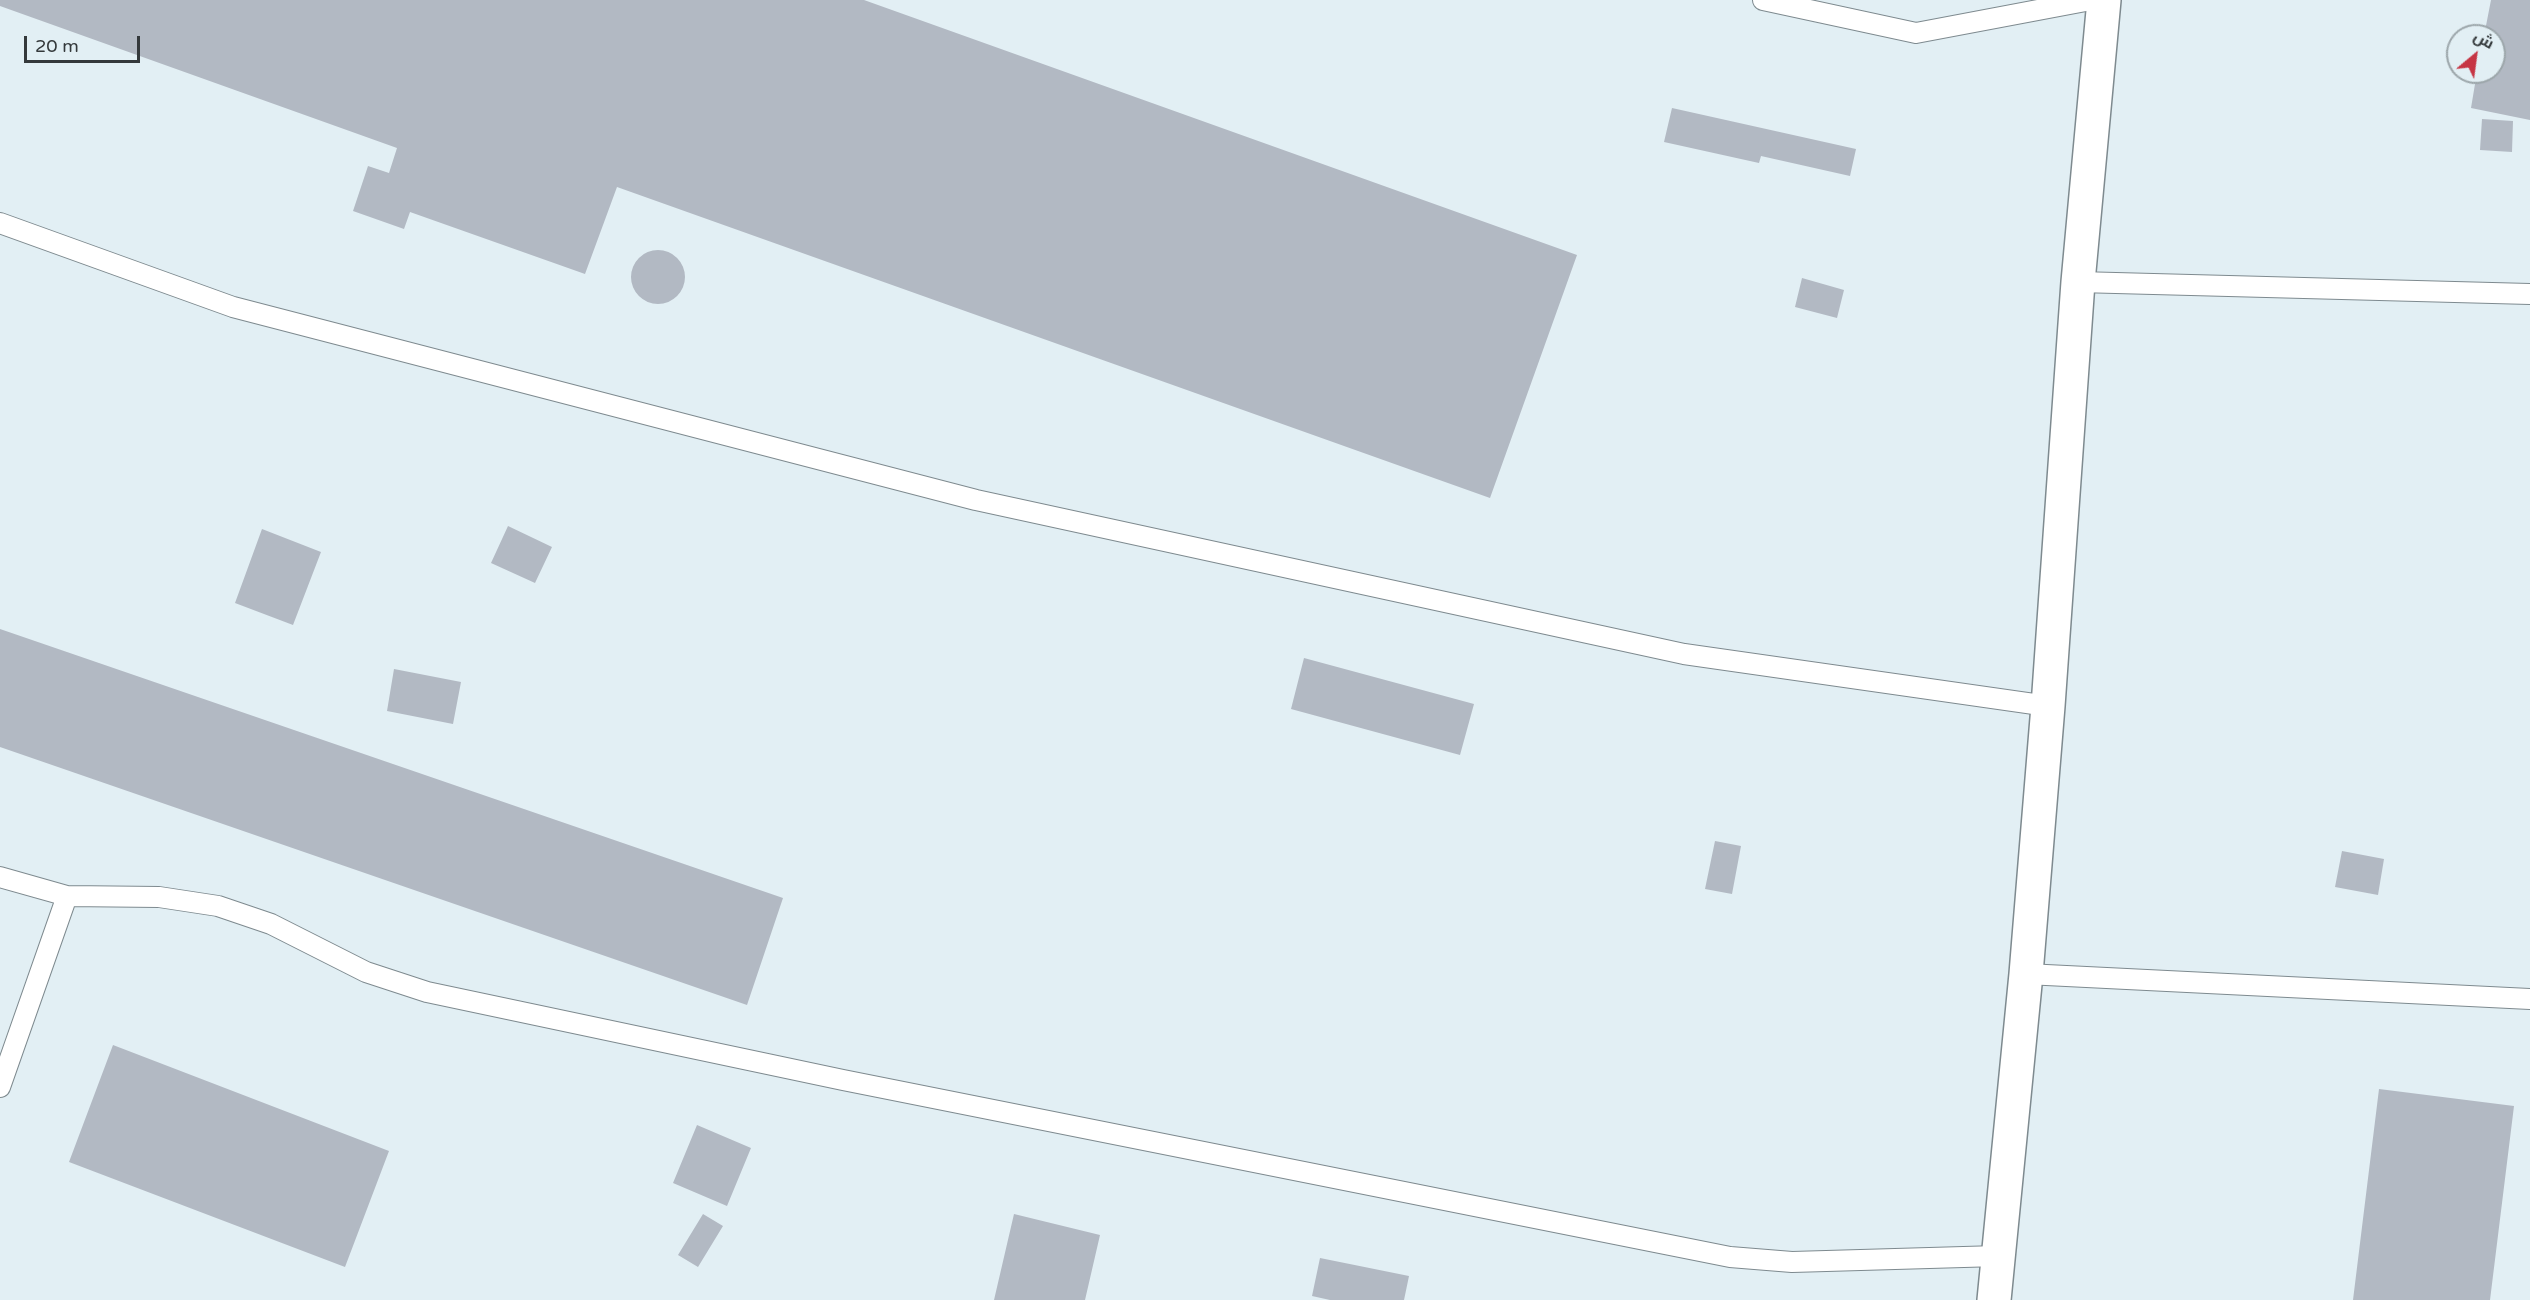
<!DOCTYPE html>
<meta charset="utf-8">
<style>
body{margin:0}
#map{position:relative;width:2530px;height:1300px;overflow:hidden;background:#e2eff4;font-family:"Varela Round",Cairo,sans-serif}
canvas{display:block}
.north{position:absolute;left:2446px;top:24px;width:60px;height:60px;box-sizing:border-box;background:#e2eff4;border:2px solid #9ca6aa;border-radius:50%;rotate:29deg;font-size:16px;font-weight:700;line-height:24px;text-align:center;color:#34393b}
.north::after{content:'';display:block;margin:auto;width:21px;height:27px;background:#c63544;clip-path:polygon(50% 0,100% 100%,50% 72%,0 100%)}
.scale{position:absolute;left:24px;top:36px;width:116px;height:27px;box-sizing:border-box;border:3px solid #34393b;border-top:0;padding-left:8px;font-size:18px;line-height:21px;white-space:nowrap;color:#34393b;-webkit-text-stroke:4px #e2eff4;paint-order:stroke}
</style>
<div id="map">
<canvas width="2530" height="1300"></canvas>
<div class="north">ش</div>
<div class="scale">20 m</div>
</div>
<script>
const c = document.querySelector('canvas').getContext('2d');
c.lineJoin = 'round';
function fillPath(path, color) { c.fillStyle = color; c.fill(path, 'evenodd'); }
const shape = rows => new Path2D(rows.map(r => 'M' + r).join(''));
function strokePath(path, color, width, dash) { c.strokeStyle = color; c.lineWidth = width; c.lineCap = dash ? 'butt' : 'round'; c.setLineDash(dash || []); c.stroke(path); }
const building = shape([
 [0,0,864,0,1577,255,1490,498,617,187,585,274,410,212,404,229,353,211,368,166,389,173,397,148,0,6],
 [2491,0,2530,0,2530,120,2471,108,2477,72,2494,72,2494,36,2484,36],
 [1672,108,1856,149,1850,176,1761,156,1759,163,1664,142],
 [2482,119,2513,121,2512,152,2480,150],
 '631 277a27 27 0 1 1 54 0a27 27 0 1 1-54 0Z',
 [1802,278,1844,290,1837,318,1795,307],
 [508,526,552,547,535,583,491,563],
 [262,529,321,552,293,625,235,603],
 [0,629,783,898,747,1005,0,747],
 [1304,658,1474,704,1460,755,1291,709],
 [394,669,461,682,453,724,387,711],
 [1715,841,1741,846,1732,894,1705,889],
 [2342,851,2384,859,2378,895,2335,887],
 [113,1045,389,1151,345,1267,69,1162],
 [2379,1089,2514,1106,2490,1300,2353,1300],
 [697,1125,751,1148,727,1206,673,1183],
 [703,1214,723,1226,698,1267,678,1255],
 [1014,1214,1100,1235,1085,1300,994,1300],
 [1320,1258,1409,1276,1404,1300,1330,1300,1312,1296]
]);
const lane = shape([
 [1763,0,1916,33,2091,0],
 [0,223,233,307,976,500,1684,654,2048,706],
 [2078,282,2530,294],
 [0,877,67,896,159,897,218,906,271,924,366,972,427,992,843,1080,1730,1257,1792,1262,1998,1256],
 [2026,974,2530,999],
 [0,1087,67,896]
]);
const street = shape([
 [1994,1300,2026,974,2048,706,2078,282,2104,0]
]);
fillPath(building, '#b2b9c3');
strokePath(lane, '#7e8a8f', 22);
strokePath(street, '#7e8a8f', 36);
strokePath(lane, '#fff', 20);
strokePath(street, '#fff', 33);
</script>
